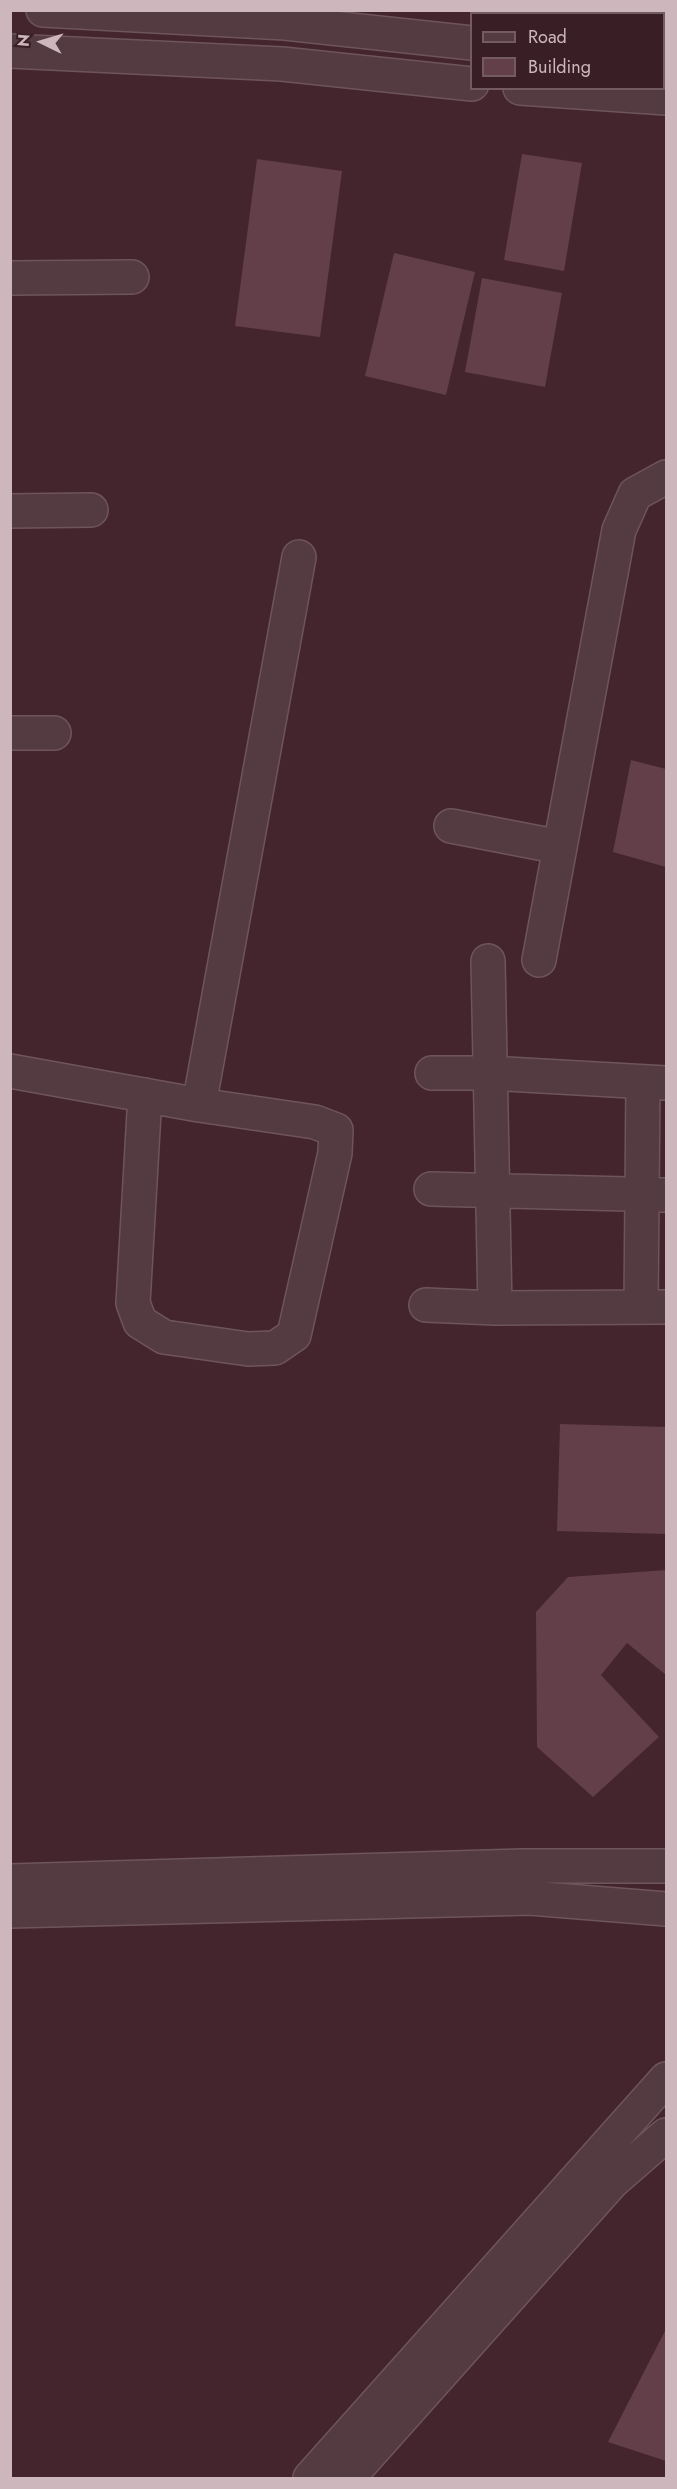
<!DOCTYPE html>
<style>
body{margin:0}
#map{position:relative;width:677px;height:2489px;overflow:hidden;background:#44252e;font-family:Jost,sans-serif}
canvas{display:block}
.frame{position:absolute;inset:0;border:12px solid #cdb7bd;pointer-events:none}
.legend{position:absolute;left:470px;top:12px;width:195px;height:78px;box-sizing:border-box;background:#391e26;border:2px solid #745b62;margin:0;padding:8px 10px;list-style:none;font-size:18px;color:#cdb7bd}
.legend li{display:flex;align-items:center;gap:12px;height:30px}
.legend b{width:30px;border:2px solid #745b62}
.north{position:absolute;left:12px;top:12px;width:60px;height:60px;-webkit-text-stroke:4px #391e26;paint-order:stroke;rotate:275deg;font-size:16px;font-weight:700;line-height:24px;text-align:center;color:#cdb7bd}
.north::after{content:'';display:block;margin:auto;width:21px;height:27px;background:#cdb7bd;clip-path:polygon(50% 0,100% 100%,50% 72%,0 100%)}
</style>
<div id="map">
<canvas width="677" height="2489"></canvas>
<div class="frame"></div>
<ul class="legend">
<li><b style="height:8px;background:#543a41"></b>Road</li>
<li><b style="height:16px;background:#623f49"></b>Building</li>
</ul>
<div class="north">N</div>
</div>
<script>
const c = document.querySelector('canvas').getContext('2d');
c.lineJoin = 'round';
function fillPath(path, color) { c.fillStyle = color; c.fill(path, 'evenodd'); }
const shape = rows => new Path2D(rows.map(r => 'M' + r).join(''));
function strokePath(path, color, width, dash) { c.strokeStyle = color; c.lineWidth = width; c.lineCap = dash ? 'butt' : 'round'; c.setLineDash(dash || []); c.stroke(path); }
const building = shape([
 [522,154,582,163,564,271,504,260],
 [257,159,342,171,320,337,235,326],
 [394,253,475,272,446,395,365,376],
 [482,278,562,293,545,387,465,372],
 [631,760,666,769,666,867,613,852],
 [560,1424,666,1427,666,1534,557,1531],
 [666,1570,666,1675,627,1643,601,1675,659,1737,593,1797,537,1747,536,1612,568,1577],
 [666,2329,666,2461,608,2442]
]);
const minor = shape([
 [10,278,132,277],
 [10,511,91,510],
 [10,733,54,733],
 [451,826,560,847],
 [539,960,619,530,635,494,666,477],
 [488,961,495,1308,666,1307],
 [10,1071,199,1105,299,557],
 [432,1073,489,1073,666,1083],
 [145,1095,133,1303,140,1322,164,1337,248,1349,275,1348,294,1335,335,1153,336,1130,315,1122,199,1105],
 [431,1189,666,1195],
 [426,1305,495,1308],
 [641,1307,643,1083]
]);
const tertiary = shape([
 [43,10,285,23,472,43],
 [10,51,282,64,472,84],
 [664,55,666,55],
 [520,88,666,98],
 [10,1881,522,1866,666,1866],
 [10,1911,530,1898,666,1909],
 [310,2478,666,2079],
 [348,2478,612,2182,666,2135]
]);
fillPath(building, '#623f49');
strokePath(minor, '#6e555c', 36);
strokePath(tertiary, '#6e555c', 36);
strokePath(minor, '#543a41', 33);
strokePath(tertiary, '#543a41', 33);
</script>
